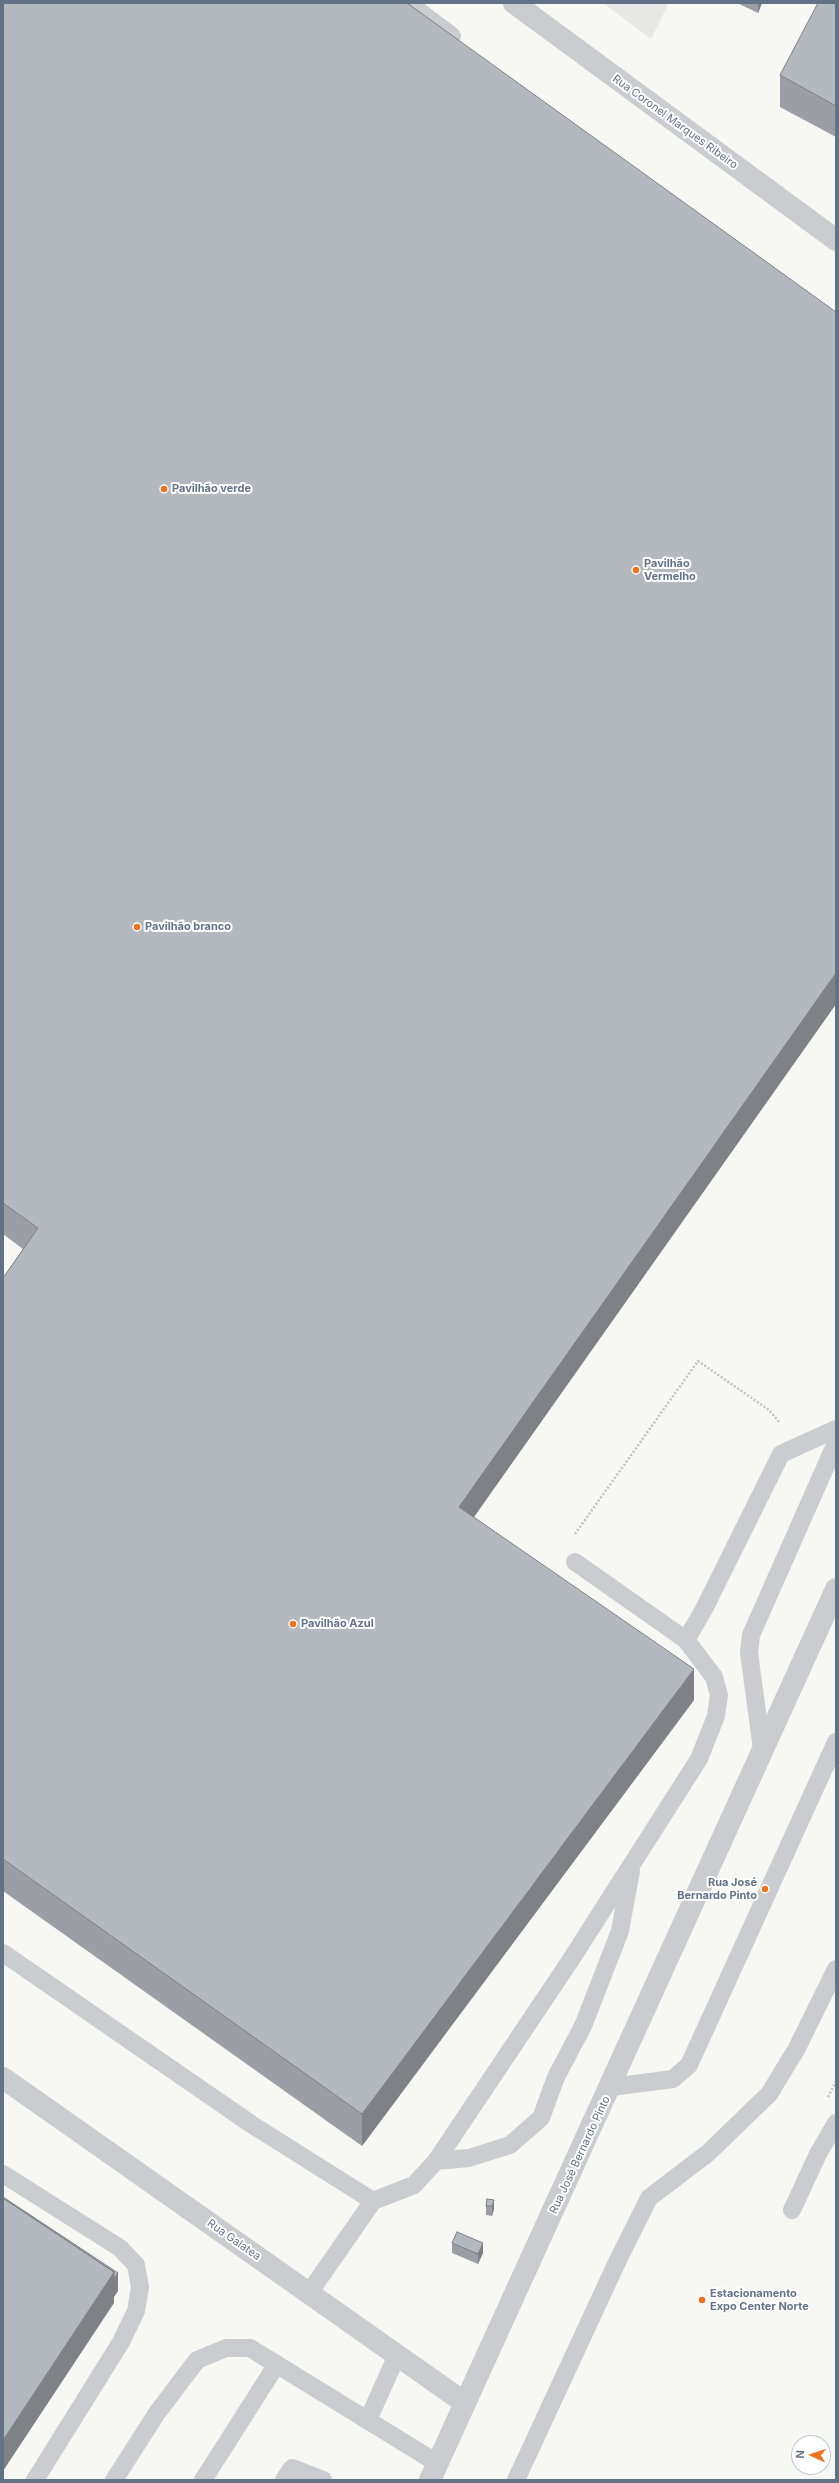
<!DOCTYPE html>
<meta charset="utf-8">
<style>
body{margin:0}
#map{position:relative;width:839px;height:2483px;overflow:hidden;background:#f7f8f4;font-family:Inter,sans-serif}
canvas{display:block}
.frame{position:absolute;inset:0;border:4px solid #647287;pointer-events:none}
.north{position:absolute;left:791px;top:2435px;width:40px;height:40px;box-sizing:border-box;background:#fff;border:1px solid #c1c7cf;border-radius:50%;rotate:273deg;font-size:11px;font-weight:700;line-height:16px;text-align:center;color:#647287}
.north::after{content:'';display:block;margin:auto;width:14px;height:18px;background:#ef721d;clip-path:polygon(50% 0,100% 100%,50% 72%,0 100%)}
</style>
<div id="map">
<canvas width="839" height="2483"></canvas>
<div class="frame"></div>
<div class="north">N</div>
</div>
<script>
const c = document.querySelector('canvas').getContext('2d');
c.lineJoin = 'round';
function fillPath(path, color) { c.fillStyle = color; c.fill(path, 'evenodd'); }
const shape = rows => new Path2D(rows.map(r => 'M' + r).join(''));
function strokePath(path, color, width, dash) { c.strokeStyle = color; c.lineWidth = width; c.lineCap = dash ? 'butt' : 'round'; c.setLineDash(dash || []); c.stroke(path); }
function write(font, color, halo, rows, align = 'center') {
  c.font = font + ' Inter,sans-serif'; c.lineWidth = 4; c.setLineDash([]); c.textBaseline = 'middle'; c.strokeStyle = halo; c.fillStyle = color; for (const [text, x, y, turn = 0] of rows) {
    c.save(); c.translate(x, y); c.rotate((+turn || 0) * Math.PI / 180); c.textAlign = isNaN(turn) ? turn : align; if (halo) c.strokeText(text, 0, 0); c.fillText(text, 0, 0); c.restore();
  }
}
const built = shape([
 [603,3,669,3,651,39]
]);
const path = shape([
 [575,1534,698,1361,769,1410,780,1423],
 [828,2097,836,2081]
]);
const service = shape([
 [408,3,452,36],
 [686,1640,704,1609,781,1454,836,1429],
 [762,1749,749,1653,751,1635,836,1443],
 [3,1953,251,2124,373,2201,414,2185,436,2161,570,1961,699,1759,716,1716,719,1695,714,1677,686,1640,575,1562],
 [611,2087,673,2079,689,2065,836,1742],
 [436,2161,469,2158,510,2145,541,2118,556,2077,583,2026,620,1931,631,1871],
 [3,2174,120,2248,136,2265,140,2287,136,2311,121,2342,35,2480],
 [792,2210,818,2154,836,2123],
 [309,2293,373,2201],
 [368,2420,397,2355],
 [114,2480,157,2413,197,2360,226,2348,250,2348,437,2463],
 [203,2480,277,2364],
 [284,2480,292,2468,323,2480],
 [516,2480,618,2260,649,2198,708,2153,769,2094,796,2050,836,1969]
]);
const tertiary = shape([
 [514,3,836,240],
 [3,2078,465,2403],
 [430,2480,836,1589]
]);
const wall = shape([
 [3,3,836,1004,474,1517,694,1700,362,2146,3,1891,3,1278,23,1249,3,1234],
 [737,3,762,3,758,13],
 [836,3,836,137,780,107,780,75],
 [487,2199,494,2209,492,2216,486,2215,486,2206],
 [452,2243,483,2253,478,2264,452,2253]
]);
const shadedWall = shape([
 [758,3,762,3,758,13],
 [836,973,836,1004,459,1538,459,1507],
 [694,1669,694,1700,362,2146,362,2114],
 [494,2200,494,2209,492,2216,492,2206],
 [483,2243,483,2253,478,2264,478,2254],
 [114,2272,118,2273,118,2291,114,2297,114,2303,3,2471,3,2440]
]);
const building = shape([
 [3,3,407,3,836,312,836,973,459,1507,694,1669,362,2114,3,1859,3,1278,38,1228,3,1203,3,3],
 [818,3,836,3,836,106,780,75,818,3],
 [3,2197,118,2273,114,2279,114,2272,3,2198,3,2197],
 [3,2198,114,2272,3,2440,3,2198],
 [487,2199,494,2200,492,2206,486,2206,487,2199],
 [457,2232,483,2243,478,2254,452,2243,457,2232]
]);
const markers = [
 [164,489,4,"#ef721d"],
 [636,570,4,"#ef721d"],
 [137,927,4,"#ef721d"],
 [293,1624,4,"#ef721d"],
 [765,1889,4,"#ef721d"],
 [702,2300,4,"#ef721d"]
];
const streetNames = [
 ["Rua Coronel Marques Ribeiro",675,122,36],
 ["Rua José Bernardo Pinto",580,2155,-65],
 ["Rua Galatea",234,2240,35]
];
const poiNames = [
 ["Pavilhão verde",172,489],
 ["Pavilhão",644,564],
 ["Vermelho",644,577],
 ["Pavilhão branco",145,927],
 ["Pavilhão Azul",301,1624],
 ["Rua José",757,1883,"right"],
 ["Bernardo Pinto",757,1896,"right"],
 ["Estacionamento",710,2294],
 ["Expo Center Norte",710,2307]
];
fillPath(built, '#e8e8e7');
strokePath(path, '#c0c2c5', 2.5, [2, 2]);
strokePath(service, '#caccd0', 18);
strokePath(tertiary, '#caccd0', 22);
fillPath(wall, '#9b9fa5');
fillPath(shadedWall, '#7e8286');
fillPath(building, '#b4b9c0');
strokePath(building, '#7e8286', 1);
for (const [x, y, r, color] of markers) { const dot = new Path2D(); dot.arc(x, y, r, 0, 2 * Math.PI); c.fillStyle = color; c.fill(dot); strokePath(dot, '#fff', 1.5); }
write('11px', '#647287', '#fff', streetNames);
write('bold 11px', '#647287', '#fff', poiNames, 'left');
</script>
